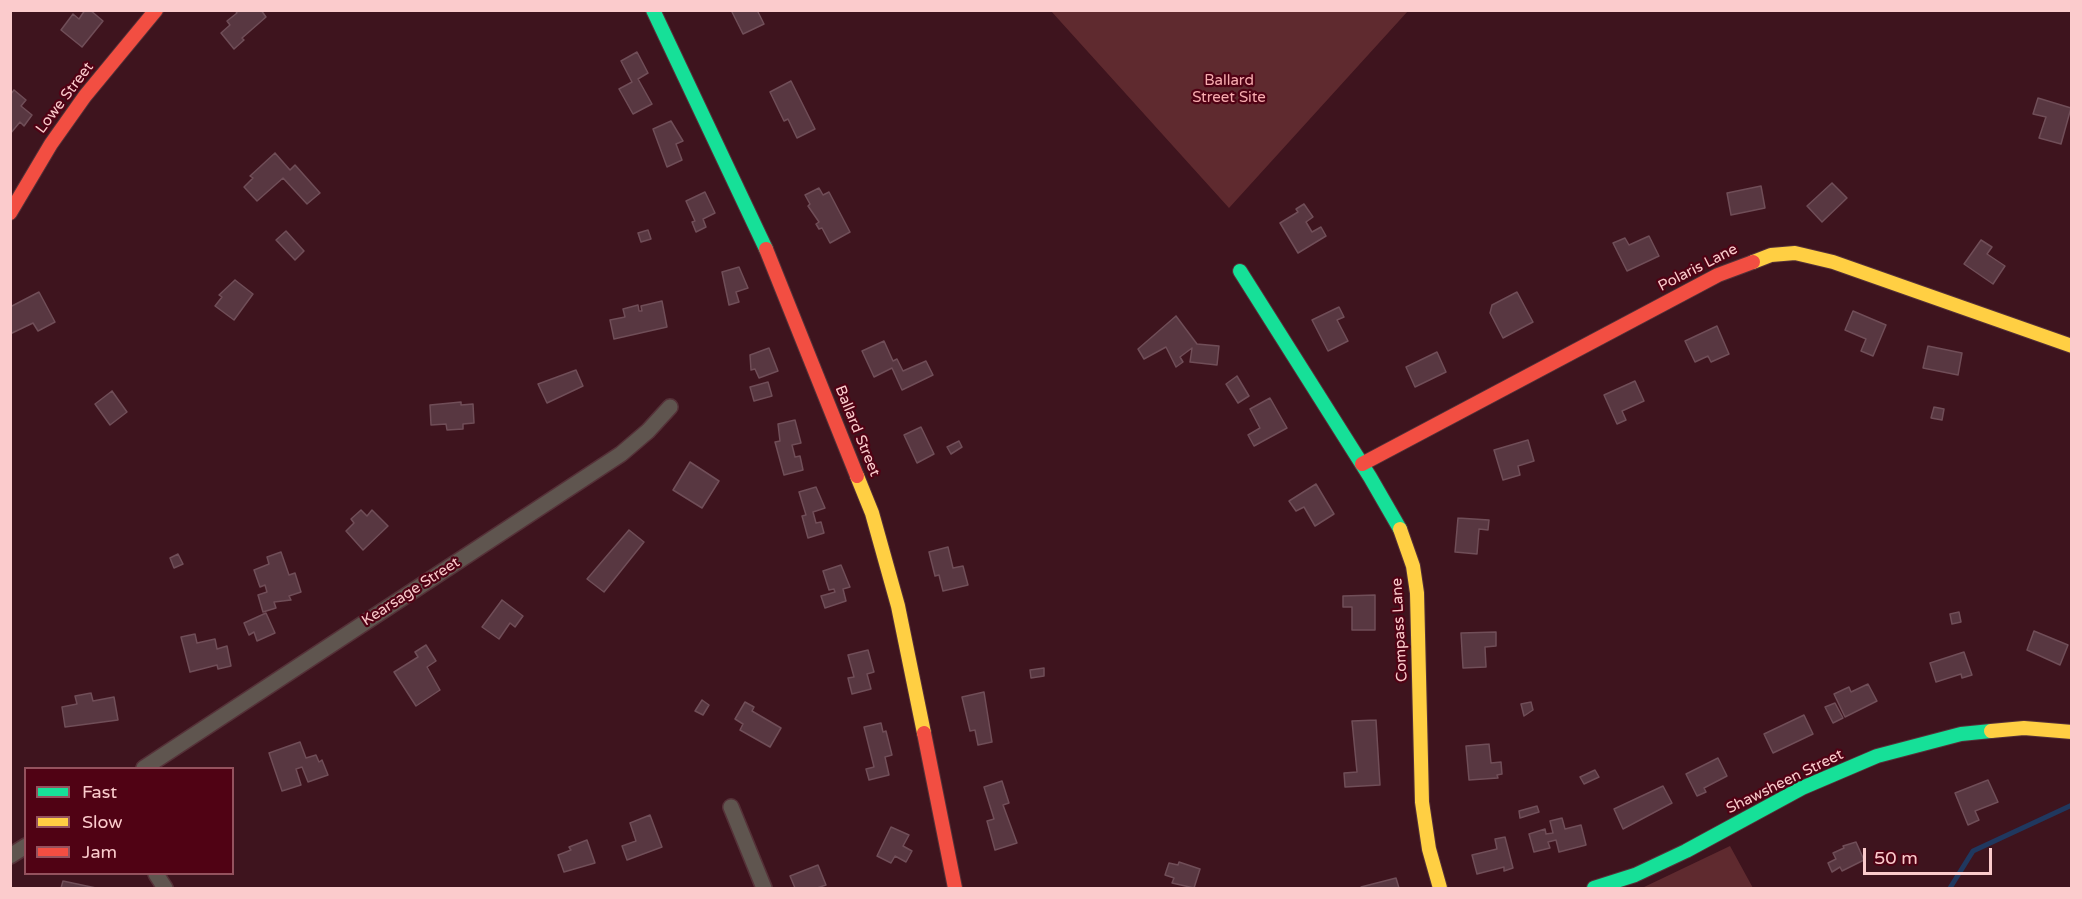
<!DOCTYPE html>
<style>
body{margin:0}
#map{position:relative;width:2082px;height:899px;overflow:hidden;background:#3e141e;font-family:"Varela Round",sans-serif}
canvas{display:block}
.frame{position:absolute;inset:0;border:12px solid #fbcbcc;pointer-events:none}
.legend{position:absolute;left:24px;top:767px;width:210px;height:108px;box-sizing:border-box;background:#500214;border:2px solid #94525e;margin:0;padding:8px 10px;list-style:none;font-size:18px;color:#fbcbcc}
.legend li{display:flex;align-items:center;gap:12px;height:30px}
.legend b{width:30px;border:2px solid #94525e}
.scale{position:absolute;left:1863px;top:848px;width:129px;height:27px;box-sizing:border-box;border:3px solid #fbcbcc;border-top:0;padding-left:8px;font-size:18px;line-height:21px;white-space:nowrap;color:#fbcbcc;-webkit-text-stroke:4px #500214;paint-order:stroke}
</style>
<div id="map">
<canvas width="2082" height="899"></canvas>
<div class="frame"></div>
<ul class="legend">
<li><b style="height:8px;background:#16e098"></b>Fast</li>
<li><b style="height:8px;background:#ffcf43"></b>Slow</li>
<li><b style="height:8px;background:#f24e42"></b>Jam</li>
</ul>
<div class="scale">50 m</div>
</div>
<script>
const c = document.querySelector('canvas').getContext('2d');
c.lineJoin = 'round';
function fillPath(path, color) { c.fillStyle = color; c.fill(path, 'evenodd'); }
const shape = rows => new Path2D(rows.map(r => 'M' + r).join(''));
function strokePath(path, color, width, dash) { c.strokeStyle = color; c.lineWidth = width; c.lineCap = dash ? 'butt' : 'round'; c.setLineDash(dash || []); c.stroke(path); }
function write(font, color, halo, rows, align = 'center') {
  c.font = font + ' "Varela Round",sans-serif'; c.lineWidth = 4.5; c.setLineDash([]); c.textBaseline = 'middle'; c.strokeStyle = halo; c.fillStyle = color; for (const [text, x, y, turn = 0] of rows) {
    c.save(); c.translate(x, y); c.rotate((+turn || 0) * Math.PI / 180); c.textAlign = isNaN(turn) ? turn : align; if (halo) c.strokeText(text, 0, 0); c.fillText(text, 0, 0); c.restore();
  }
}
const green = shape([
 [1051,11,1408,11,1229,208],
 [1730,846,1753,888,1642,888]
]);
const stream = shape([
 [1950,888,1973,851,2072,805]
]);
const building = shape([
 [85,10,90,10,103,21,82,47,61,30,73,14,79,19,85,10],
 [235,10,261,10,266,17,242,38,244,40,234,49,221,33,230,25,227,21,237,13,235,10],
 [731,10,757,10,764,24,743,34,731,10],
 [637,52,648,73,638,79,652,104,633,114,619,89,632,82,621,61,637,52],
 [791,81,815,129,797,138,788,119,784,121,770,92,791,81],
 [14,90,26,100,21,106,32,115,24,126,20,122,10,134,10,95,14,90],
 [2038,98,2071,108,2061,144,2039,138,2046,117,2033,114,2038,98],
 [671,121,683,141,676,144,682,160,667,167,653,129,671,121],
 [275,153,290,170,295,165,320,193,307,204,283,178,257,201,244,187,253,178,250,176,275,153],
 [1832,183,1847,198,1822,222,1807,206,1832,183],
 [1761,186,1765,208,1731,215,1727,193,1761,186],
 [819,188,823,195,829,192,850,232,830,243,822,228,819,229,816,224,819,222,808,206,810,204,805,195,819,188],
 [705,192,715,213,703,219,706,227,696,232,692,222,695,221,686,201,705,192],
 [1304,204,1313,217,1306,222,1312,232,1321,227,1326,236,1298,253,1280,223,1298,212,1296,209,1304,204],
 [648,230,651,239,641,242,638,233,648,230],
 [286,231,304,251,295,260,276,240,286,231],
 [1649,236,1659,256,1627,271,1613,243,1625,238,1629,245,1649,236],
 [1981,240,1992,247,1987,254,2005,266,1993,284,1964,264,1981,240],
 [739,267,748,288,736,292,739,302,729,305,722,272,739,267],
 [235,280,253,294,234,320,215,306,222,297,219,295,235,280],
 [39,292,55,322,38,331,33,323,10,334,10,307,39,292],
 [1517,292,1533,322,1503,338,1490,313,1492,305,1517,292],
 [662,301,667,327,614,339,610,320,625,317,623,309,638,305,639,311,642,311,641,306,662,301],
 [1339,307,1344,317,1337,320,1348,341,1328,351,1312,320,1339,307],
 [1853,311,1886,325,1873,356,1861,351,1866,339,1845,330,1853,311],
 [1176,316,1197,344,1219,346,1217,365,1190,362,1192,348,1180,357,1183,362,1176,367,1166,347,1144,359,1138,349,1176,316],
 [1717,326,1729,354,1711,362,1708,356,1695,362,1685,341,1717,326],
 [884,341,893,361,897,359,903,371,926,361,933,375,902,390,892,368,874,377,862,351,884,341],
 [1928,346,1962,353,1958,375,1923,368,1928,346],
 [769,348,778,371,759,378,755,369,751,370,750,355,769,348],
 [1437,352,1446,372,1415,387,1406,367,1437,352],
 [576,370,583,386,547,403,538,384,576,370],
 [1237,376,1249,396,1238,403,1226,384,1237,376],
 [1635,381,1644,401,1622,411,1626,420,1617,424,1604,395,1635,381],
 [768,382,772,396,754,401,750,387,768,382],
 [112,391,127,412,110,425,95,404,112,391],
 [1270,398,1287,428,1254,446,1248,435,1260,428,1250,409,1270,398],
 [461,402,461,405,473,404,474,423,463,424,463,429,447,430,446,424,431,425,430,405,461,402],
 [1934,407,1944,409,1942,420,1931,418,1934,407],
 [795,420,801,443,792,445,795,457,800,456,803,470,784,475,775,442,780,441,778,424,795,420],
 [921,427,934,454,917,463,904,435,921,427],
 [1528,440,1534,461,1518,466,1520,475,1503,480,1494,450,1528,440],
 [959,441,962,447,951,454,947,447,959,441],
 [690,462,719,481,702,508,673,490,690,462],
 [1316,484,1334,514,1315,526,1304,507,1296,511,1289,501,1316,484],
 [816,487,825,508,813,512,816,523,821,522,824,533,808,538,802,516,806,515,799,492,816,487],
 [361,510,367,516,372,510,388,526,363,550,346,531,354,523,351,519,361,510],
 [1458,518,1489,520,1488,530,1479,529,1477,554,1455,552,1458,518],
 [629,530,644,542,604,592,587,579,629,530],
 [948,547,953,568,963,566,968,585,943,591,939,575,935,576,929,552,948,547],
 [281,552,289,575,295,573,301,592,289,596,291,600,274,602,276,608,263,612,258,595,267,592,265,585,260,587,254,570,269,564,267,557,281,552],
 [178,554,183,564,174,568,170,558,178,554],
 [841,565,850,587,843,589,846,601,825,608,821,596,835,592,834,589,829,590,823,571,841,565],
 [1375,595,1375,630,1352,630,1352,607,1343,607,1343,596,1375,595],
 [502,600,523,616,515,627,510,623,499,639,482,627,502,600],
 [1959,612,1961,622,1952,624,1950,614,1959,612],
 [266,613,275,633,257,641,254,632,249,635,244,623,266,613],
 [2034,631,2068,645,2060,665,2027,650,2034,631],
 [1496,632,1496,646,1485,647,1486,667,1463,668,1461,633,1496,632],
 [195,634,197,643,215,639,217,649,227,646,231,666,218,669,217,665,190,672,181,637,195,634],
 [426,645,436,661,427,667,440,690,416,706,394,672,418,657,415,652,426,645],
 [868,650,874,672,867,674,871,689,852,694,848,678,854,677,848,655,868,650],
 [1964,652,1972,675,1962,678,1961,674,1936,682,1930,663,1964,652],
 [1044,668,1044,676,1031,678,1030,670,1044,668],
 [1868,684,1877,701,1845,717,1834,694,1849,687,1851,692,1868,684],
 [984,692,992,742,978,745,975,730,970,731,962,697,984,692],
 [91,693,93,701,114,697,118,720,65,727,62,707,77,704,75,696,91,693],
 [702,700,709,705,703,715,695,711,702,700],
 [745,702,754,707,752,711,781,728,770,747,740,730,743,724,735,719,745,702],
 [1531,702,1533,710,1524,716,1521,704,1531,702],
 [1835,703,1843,718,1833,723,1825,707,1835,703],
 [1804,715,1813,734,1773,753,1764,734,1804,715],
 [1376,720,1380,785,1345,787,1344,773,1357,772,1352,721,1376,720],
 [881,723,883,732,886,731,892,755,885,757,889,775,869,780,866,769,874,767,864,727,881,723],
 [300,742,306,758,316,755,319,762,322,760,328,775,308,782,302,767,296,769,301,785,282,791,269,753,300,742],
 [1489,744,1491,763,1501,762,1502,774,1497,775,1498,778,1469,780,1466,746,1489,744],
 [1718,758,1727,776,1704,788,1706,792,1697,796,1686,774,1718,758],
 [1595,770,1599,777,1584,784,1580,777,1595,770],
 [1988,780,1998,802,1975,811,1979,820,1968,825,1955,793,1988,780],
 [1002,781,1009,803,1003,805,1017,843,995,850,987,821,994,819,984,787,1002,781],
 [1663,786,1672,803,1623,829,1614,809,1663,786],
 [1537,806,1539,812,1520,818,1519,811,1537,806],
 [650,815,662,847,627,860,622,846,636,841,630,823,650,815],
 [1562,818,1565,829,1581,825,1586,845,1559,852,1556,840,1548,842,1550,848,1534,852,1529,834,1545,829,1546,834,1553,833,1550,821,1562,818],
 [891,827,909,835,903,846,912,851,906,862,895,856,891,863,877,856,891,827],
 [1505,837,1513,868,1504,871,1504,867,1477,874,1472,855,1497,849,1495,839,1505,837],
 [587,840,595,863,564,872,558,855,571,850,569,847,587,840],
 [1856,842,1864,860,1842,871,1840,867,1832,872,1828,863,1836,859,1833,853,1844,848,1843,846,1856,842],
 [1179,862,1200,869,1194,888,1172,883,1174,878,1165,875,1169,863,1178,865,1179,862],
 [818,865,826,885,817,888,795,888,790,876,818,865],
 [1396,878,1399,888,1362,888,1361,887,1396,878],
 [63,881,96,888,61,888,63,881]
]);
const street = shape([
 [144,768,621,454,648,431,670,407],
 [731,807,764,888],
 [10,856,26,846],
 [156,874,165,888]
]);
const fast = shape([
 [653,10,766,249],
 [1240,271,1370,477,1400,529],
 [1594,888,1635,875,1686,851,1802,788,1877,756,1961,734,1991,731]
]);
const slow = shape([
 [1753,262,1771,255,1795,253,1833,262,2072,346],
 [857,476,872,513,898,606,924,733],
 [1400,529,1413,566,1417,593,1422,802,1429,849,1440,888],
 [1991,731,2024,728,2072,732]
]);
const jam = shape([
 [10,213,51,144,85,96,156,10],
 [766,249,857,476],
 [1362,464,1718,275,1753,262],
 [924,733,955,888]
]);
const parkNames = [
 ["Ballard",1229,81],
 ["Street Site",1229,98]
];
const streetNames = [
 ["Lowe Street",65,98,-53],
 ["Polaris Lane",1698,268,-27],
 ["Ballard Street",857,431,68],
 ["Kearsage Street",411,592,-33],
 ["Compass Lane",1400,630,-93],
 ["Shawsheen Street",1785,782,-26]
];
fillPath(green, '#5f2a2f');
strokePath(stream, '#20385f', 5);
fillPath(building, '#583741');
strokePath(building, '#704e58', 1.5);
strokePath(street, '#553138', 18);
strokePath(fast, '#553138', 16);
strokePath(slow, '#553138', 16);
strokePath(jam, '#553138', 16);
strokePath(street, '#5f554f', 15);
strokePath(fast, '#16e098', 14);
strokePath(slow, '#ffcf43', 14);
strokePath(jam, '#f24e42', 14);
write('15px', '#f7acaf', '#500214', parkNames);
write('15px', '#fbcbcc', '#500214', streetNames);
</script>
